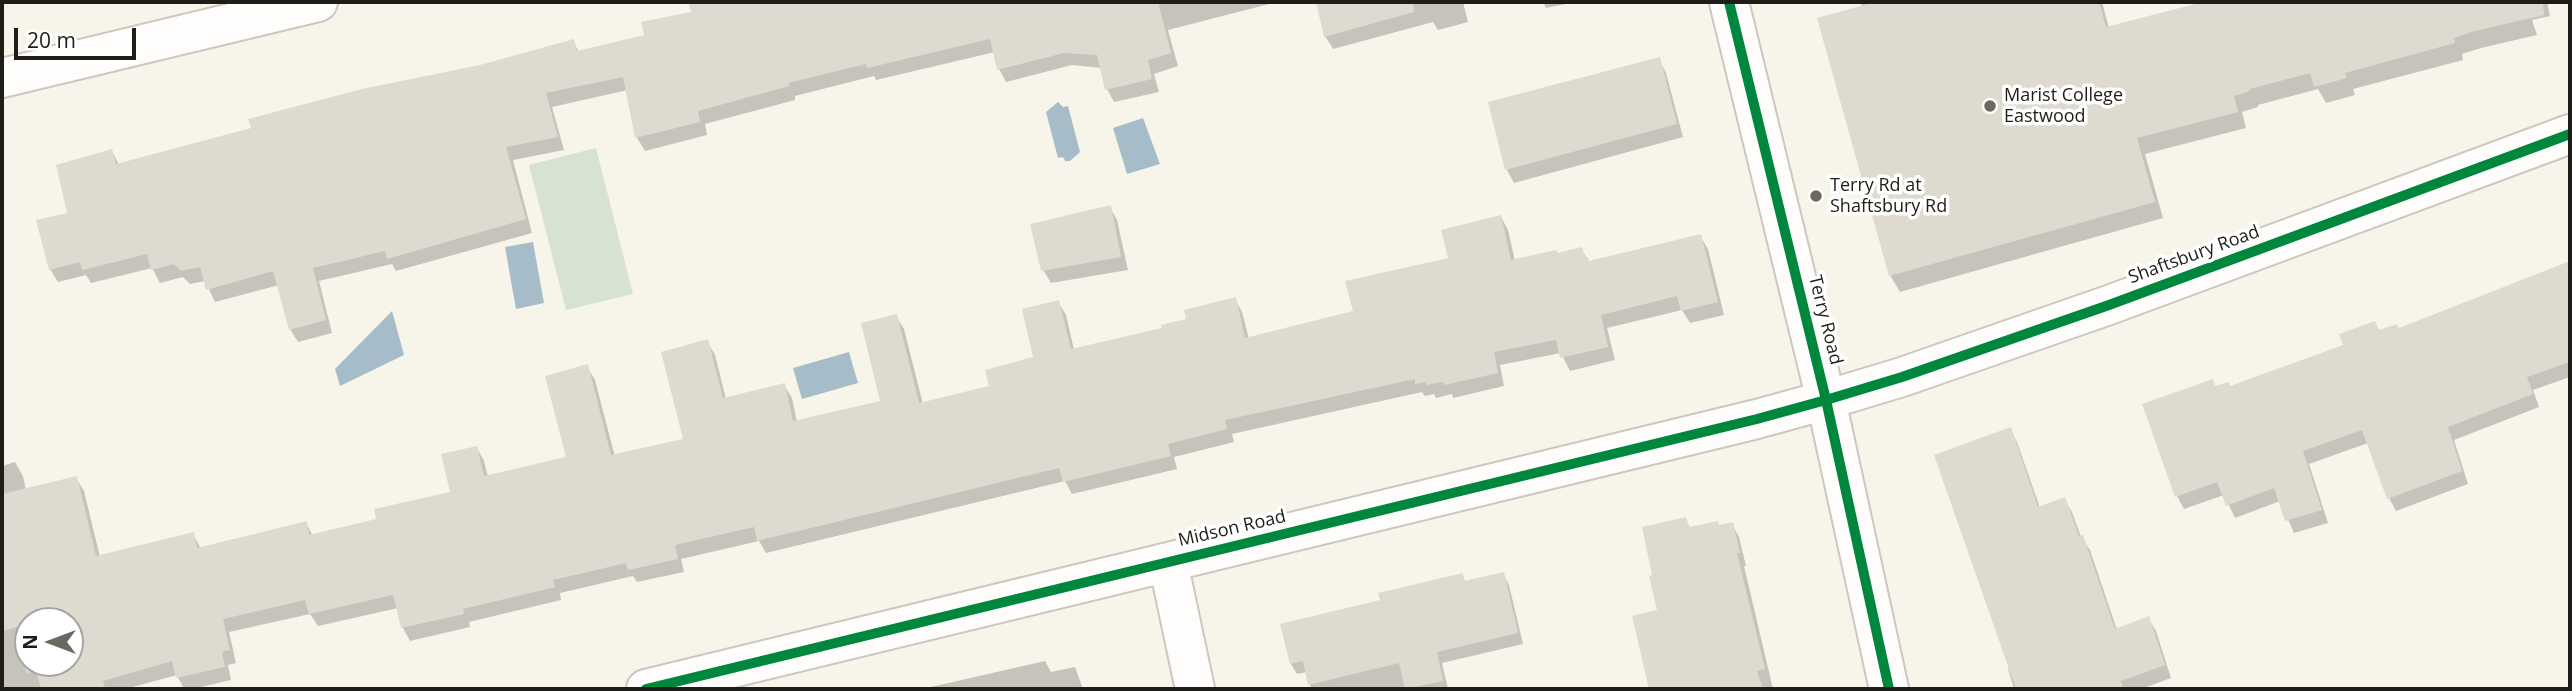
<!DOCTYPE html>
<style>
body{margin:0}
#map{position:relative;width:2572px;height:691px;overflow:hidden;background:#f7f4ea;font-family:"Open Sans",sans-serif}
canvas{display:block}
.frame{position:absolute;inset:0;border:4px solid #1f1d17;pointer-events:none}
.north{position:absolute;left:14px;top:607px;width:70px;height:70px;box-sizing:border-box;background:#fff;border:2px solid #a5a5a2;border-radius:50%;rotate:270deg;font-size:19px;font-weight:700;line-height:28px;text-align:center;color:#1f1d17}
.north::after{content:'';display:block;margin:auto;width:24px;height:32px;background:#6b6861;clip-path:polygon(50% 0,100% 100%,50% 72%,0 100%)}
.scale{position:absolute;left:14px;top:28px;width:122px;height:32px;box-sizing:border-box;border:4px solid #1f1d17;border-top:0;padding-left:9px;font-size:21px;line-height:24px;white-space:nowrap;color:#1f1d17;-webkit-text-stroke:5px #fff;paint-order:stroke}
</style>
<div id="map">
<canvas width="2572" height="691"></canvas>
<div class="frame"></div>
<div class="north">N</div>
<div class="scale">20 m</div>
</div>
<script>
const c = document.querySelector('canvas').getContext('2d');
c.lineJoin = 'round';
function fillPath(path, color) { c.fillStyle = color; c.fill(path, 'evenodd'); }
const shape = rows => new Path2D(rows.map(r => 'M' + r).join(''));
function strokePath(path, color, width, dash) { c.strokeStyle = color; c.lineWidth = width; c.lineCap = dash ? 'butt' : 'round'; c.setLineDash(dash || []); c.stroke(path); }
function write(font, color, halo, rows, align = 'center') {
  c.font = font + ' "Open Sans",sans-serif'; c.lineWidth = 7; c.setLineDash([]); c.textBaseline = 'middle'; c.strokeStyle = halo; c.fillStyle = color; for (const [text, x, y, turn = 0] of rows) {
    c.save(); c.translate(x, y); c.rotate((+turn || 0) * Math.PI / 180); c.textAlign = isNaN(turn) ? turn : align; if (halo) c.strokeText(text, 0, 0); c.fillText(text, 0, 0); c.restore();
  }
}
const green = shape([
 [596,148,633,294,566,310,529,165]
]);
const water = shape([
 [1058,102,1063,107,1068,106,1080,152,1070,161,1065,161,1063,157,1058,158,1046,112],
 [1143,118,1160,164,1127,174,1113,128],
 [533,242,544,303,516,309,505,247],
 [392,311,404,355,340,386,335,369],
 [849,352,858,383,802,399,793,368]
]);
const shadow = shape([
 [713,2,1277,2,1168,30,1178,66,1154,74,1159,92,1114,102,1107,89,1102,68,1072,65,1006,82,999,69,995,52,876,80,874,76,795,96,795,100,705,124,707,135,645,151,637,138,628,90,552,107,564,150,513,160,532,233,396,271,392,264,319,281,332,333,298,342,290,329,279,285,215,302,205,281,190,284,183,277,160,283,152,268,91,283,86,275,58,282,50,269,69,214,112,151,119,165,573,41,579,52,646,36,693,13,692,7],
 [1318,2,1463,2,1468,22,1438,30,1433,22,1333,49,1325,36],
 [1543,2,1575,2,1546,8],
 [1861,2,2102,2,2109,28,2209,2,2550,2,2547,2,2550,16,2532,20,2537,35,2481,48,2462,54,2463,60,2353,89,2355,95,2326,103,2318,89,2258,105,2258,107,2242,112,2246,128,2145,154,2163,218,1900,292,1890,275],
 [1659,59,1666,73,1683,137,1514,183,1507,170,1490,103],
 [1110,207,1117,220,1128,270,1051,283,1043,270],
 [1501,217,1508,230,1515,261,1581,249,1590,263,1700,236,1708,249,1724,315,1690,323,1682,310,1607,328,1615,360,1570,371,1561,353,1500,365,1504,386,1453,398,1452,394,1436,398,1434,394,1425,396,1422,392,1232,434,1234,442,1174,457,1177,469,1072,494,1065,481,766,553,759,541,681,559,684,572,637,582,633,576,560,593,561,600,469,622,470,627,410,641,403,628,398,608,318,626,310,614,229,632,236,663,228,665,231,680,192,689,184,689,177,675,125,689,2,689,2,466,15,462,23,476,26,490,76,478,84,491,100,557,193,534,201,549,306,523,313,536,379,520,452,493,477,448,484,461,488,477,568,458,587,367,595,380,615,457,685,440,707,341,715,355,726,399,784,385,792,398,797,422,882,402,896,316,904,329,923,404,991,387,1035,358,1058,302,1066,315,1074,350,1164,329,1235,299,1242,312,1249,339,1355,312,1450,259],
 [28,621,70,621,70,663,28,663],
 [2570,262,2570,377,2533,390,2539,407,2454,440,2468,484,2396,511,2389,498,2368,443,2309,464,2328,523,2294,533,2280,501,2235,518,2224,495,2184,509,2177,496,2216,388,2230,388,2380,332,2399,330],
 [2010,429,2017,442,2040,508,2064,499,2072,512,2081,537,2090,550,2117,630,2148,618,2156,631,2171,678,2141,689,2014,689,2008,669,2010,668],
 [1685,519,1691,529,1732,524,1739,537,1746,566,1744,566,1773,689,1650,689,1634,617,1659,611,1654,576],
 [1503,574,1509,585,1523,644,1442,663,1448,689,1311,689,1307,672,1297,674,1291,664,1382,601,1462,575,1466,583],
 [1045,661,1051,672,1075,667,1083,689,922,689]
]);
const building = shape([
 [688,2,1158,2,1171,53,1148,60,1152,79,1105,90,1097,55,1064,53,997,70,990,39,867,68,866,64,788,83,789,86,698,111,700,122,635,138,623,77,546,93,558,137,506,147,526,219,387,259,385,251,313,268,326,320,289,330,273,271,206,290,200,267,181,271,174,264,151,270,147,254,82,270,80,262,49,270,36,220,67,213,56,165,112,149,116,164,251,128,248,119,362,89,480,65,574,39,577,51,644,35,641,22,691,12],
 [1316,2,1413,2,1414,12,1324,37],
 [1875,2,2099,2,2106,27,2203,2,2543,2,2544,15,2471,32,2454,38,2455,43,2345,73,2347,78,2314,87,2310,73,2250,89,2250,91,2234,96,2238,112,2137,138,2155,202,1889,276,1817,18],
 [1660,57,1677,124,1505,170,1488,102],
 [1111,205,1121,257,1041,271,1030,224],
 [1501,215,1511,260,1556,250,1558,253,1582,247,1585,257,1588,257,1589,261,1701,234,1718,302,1681,311,1677,296,1601,315,1608,347,1560,358,1556,340,1494,352,1498,373,1444,385,1443,382,1426,385,1426,382,1415,384,1415,379,1225,420,1227,429,1168,444,1171,456,1063,482,1059,468,757,541,754,527,675,545,678,559,628,570,626,563,553,580,555,587,463,609,464,614,401,628,393,595,309,614,305,600,223,619,230,650,222,652,225,667,176,678,172,661,103,681,105,689,41,689,36,671,26,673,17,627,2,631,2,494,77,476,96,556,194,532,197,548,307,521,309,535,376,519,374,509,450,492,441,454,477,446,484,476,566,457,545,376,588,364,611,455,683,439,661,352,708,339,723,398,785,383,793,421,880,401,861,323,897,314,919,403,989,386,985,370,1033,357,1022,309,1059,300,1071,349,1162,328,1161,325,1186,319,1184,310,1236,297,1245,338,1353,311,1345,281,1448,258,1441,230],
 [28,621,70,621,70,663,28,663],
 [2570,261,2570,362,2527,377,2533,394,2448,427,2462,471,2387,499,2362,430,2303,451,2322,510,2285,521,2274,488,2226,506,2217,482,2175,497,2142,404,2213,379,2215,386,2229,382,2230,386,2343,345,2339,334,2375,321,2379,330,2397,324,2399,328],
 [2011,427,2038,507,2065,497,2079,536,2083,535,2115,629,2149,616,2165,665,2121,681,2123,689,2016,689,1934,455],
 [1686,517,1689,527,1718,521,1719,525,1733,522,1740,553,1737,553,1765,669,1757,671,1763,689,1649,689,1632,616,1657,610,1649,576,1652,575,1642,527],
 [1504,572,1518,633,1437,652,1443,681,1405,689,1399,663,1308,685,1303,661,1290,664,1280,624,1380,600,1378,593,1463,573,1464,581]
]);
const minor = shape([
 [1729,2,1826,400,1889,689],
 [2,78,318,2],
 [1168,562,1195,689],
 [646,689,1757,419,1826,400,1902,377,2109,305,2570,134]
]);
const cycleway = shape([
 [1729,2,1826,400,1889,689],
 [646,689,1757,419,1826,400,1902,377,2109,305,2570,134]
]);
const markers = [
 [1990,106,7,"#6b6861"],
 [1816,196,7,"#6b6861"]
];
const poiNames = [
 ["Marist College",2004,96],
 ["Eastwood",2004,117],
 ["Terry Rd at",1830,186],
 ["Shaftsbury Rd",1830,207]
];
const streetNames = [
 ["Shaftsbury Road",2194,255,-20],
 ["Terry Road",1825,320,76],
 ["Midson Road",1232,529,-13]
];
fillPath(green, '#d7e3d1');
fillPath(water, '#a6bdc9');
fillPath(shadow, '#0003');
fillPath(building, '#dedacf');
strokePath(minor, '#cac8c0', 42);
strokePath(minor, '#fefdfc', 38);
strokePath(cycleway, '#00873e', 10);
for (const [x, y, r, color] of markers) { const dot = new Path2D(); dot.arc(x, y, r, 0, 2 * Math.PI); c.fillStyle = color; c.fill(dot); strokePath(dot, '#fff', 2.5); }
write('18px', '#1f1d17', '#fff', poiNames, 'left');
write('18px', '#1f1d17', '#fff', streetNames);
</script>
